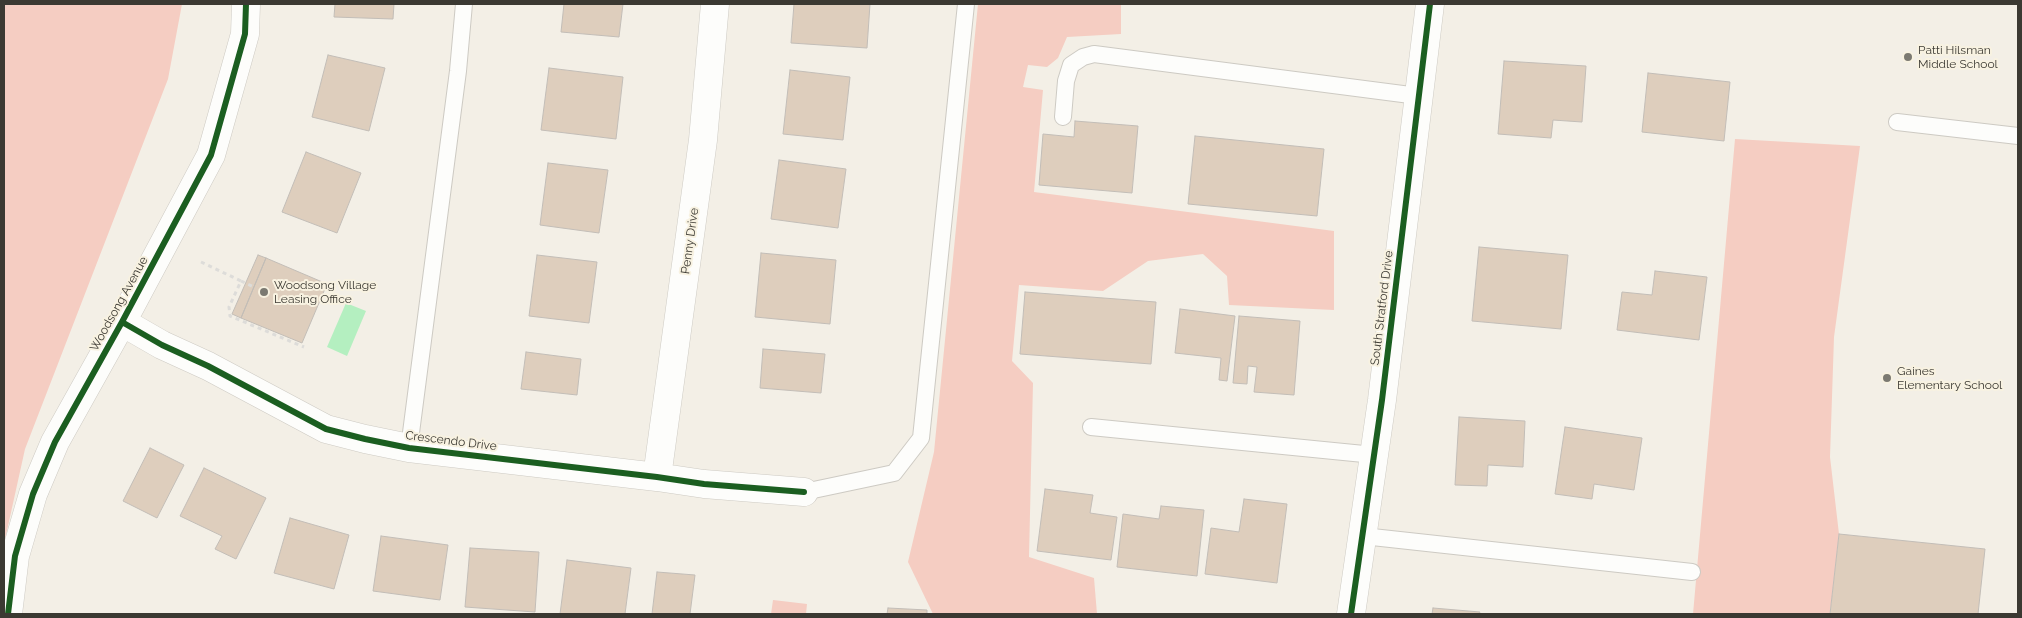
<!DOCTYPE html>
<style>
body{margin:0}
#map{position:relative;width:2022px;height:618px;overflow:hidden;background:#f3efe6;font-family:Raleway,sans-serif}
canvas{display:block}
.frame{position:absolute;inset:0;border:5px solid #3b3932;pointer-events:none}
</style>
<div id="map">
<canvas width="2022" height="618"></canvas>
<div class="frame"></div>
</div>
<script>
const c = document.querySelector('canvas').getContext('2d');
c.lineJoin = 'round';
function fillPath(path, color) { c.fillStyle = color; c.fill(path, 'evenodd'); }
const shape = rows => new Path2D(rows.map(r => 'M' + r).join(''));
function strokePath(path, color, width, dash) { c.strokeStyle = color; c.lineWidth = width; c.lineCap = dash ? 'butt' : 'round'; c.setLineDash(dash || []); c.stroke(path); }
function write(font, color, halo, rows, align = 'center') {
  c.font = font + ' Raleway,sans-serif'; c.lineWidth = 4; c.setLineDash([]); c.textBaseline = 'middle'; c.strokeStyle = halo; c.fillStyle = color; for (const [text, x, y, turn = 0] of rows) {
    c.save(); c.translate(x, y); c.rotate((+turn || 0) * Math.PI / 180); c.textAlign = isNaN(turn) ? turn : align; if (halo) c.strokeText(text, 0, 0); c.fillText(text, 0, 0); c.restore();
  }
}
const green = shape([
 [4,4,182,4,168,79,25,449,4,544],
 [978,4,1121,4,1121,34,1067,37,1058,58,1047,67,1028,65,1023,87,1043,90,1034,192,1334,231,1334,310,1229,305,1227,276,1203,254,1148,261,1103,291,1019,285,1012,361,1033,383,1029,557,1094,578,1097,614,933,614,908,562,934,452],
 [1735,139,1860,146,1834,337,1830,457,1839,534,1830,614,1693,614],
 [773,600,807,604,806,614,771,614]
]);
const water = shape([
 [346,303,366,311,347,356,327,347]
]);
const building = shape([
 [335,4,394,4,393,19,334,17,335,4],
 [564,4,623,4,619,37,561,32,564,4],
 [794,4,870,4,867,48,791,43,794,4],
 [328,55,385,68,369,131,312,117,328,55],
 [1504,61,1586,66,1582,122,1553,120,1551,138,1498,134,1504,61],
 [549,68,623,77,616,139,541,130,549,68],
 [790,70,850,77,843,140,783,134,790,70],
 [1648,73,1730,82,1724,141,1642,132,1648,73],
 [1075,121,1138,126,1132,193,1039,185,1043,134,1074,137,1075,121],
 [1195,136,1324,149,1317,216,1188,204,1195,136],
 [306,152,361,173,337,233,282,212,306,152],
 [779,160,846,169,838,228,771,219,779,160],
 [548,163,608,170,599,233,540,225,548,163],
 [1479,247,1568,255,1561,329,1472,321,1479,247],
 [761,253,836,260,830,324,755,317,761,253],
 [258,255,266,258,241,318,232,314,258,255],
 [537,255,597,262,589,323,529,316,537,255],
 [266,258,327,284,302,343,241,318,266,258],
 [1655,271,1707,277,1699,340,1617,330,1622,292,1652,295,1655,271],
 [1025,292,1156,302,1151,364,1020,354,1025,292],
 [1180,309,1235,316,1227,381,1219,380,1221,358,1175,353,1180,309],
 [1239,316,1300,321,1294,395,1254,392,1257,367,1248,366,1247,384,1233,383,1239,316],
 [763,349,825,354,821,393,760,388,763,349],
 [526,352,581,359,577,395,521,389,526,352],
 [1459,417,1525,421,1523,467,1488,465,1487,486,1455,485,1459,417],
 [1565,427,1642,438,1634,490,1594,484,1592,499,1555,494,1565,427],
 [150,448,184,465,157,518,123,501,150,448],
 [204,468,266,498,236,559,215,549,222,536,180,516,204,468],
 [1045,489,1093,495,1090,513,1117,517,1111,560,1037,551,1045,489],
 [1244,499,1287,504,1277,583,1205,574,1211,528,1239,532,1244,499],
 [1161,506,1204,510,1197,576,1117,567,1123,514,1159,519,1161,506],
 [290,518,349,535,334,589,274,573,290,518],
 [1839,534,1985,549,1978,614,1830,614,1839,534],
 [381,536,448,545,440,600,373,591,381,536],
 [470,548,539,552,535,612,465,607,470,548],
 [567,560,631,568,625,614,560,614,567,560],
 [657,572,695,575,690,614,652,614,657,572],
 [888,608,927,610,927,614,887,614,888,608],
 [1433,608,1480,612,1479,614,1432,614,1433,608]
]);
const path = shape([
 [201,262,241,281,229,307,230,316,304,347],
 [241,281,254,287]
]);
const service = shape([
 [1063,117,1066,81,1071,65,1083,57,1094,54,1418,96],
 [1897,122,2018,136],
 [1091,427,1374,455],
 [409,448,458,71,464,4],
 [804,492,894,473,921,438,966,4],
 [1363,536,1692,572]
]);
const minor = shape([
 [122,322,162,345,208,366,326,429,365,439,409,448,657,477,704,484,804,492],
 [657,477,703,140,715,4],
 [8,614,15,556,33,494,55,442,122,322,211,155,245,34,246,4],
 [1351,614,1382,400,1430,4]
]);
const cycleway = shape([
 [122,322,162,345,208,366,326,429,365,439,409,448,657,477,704,484,804,492],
 [8,614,15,556,33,494,55,442,122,322,211,155,245,34,246,4],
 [1351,614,1382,400,1430,4]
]);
const markers = [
 [1908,57,5,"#7b7971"],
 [264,292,5,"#7b7971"],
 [1887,378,5,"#7b7971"]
];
const poiNames = [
 ["Patti Hilsman",1918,50],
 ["Middle School",1918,64],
 ["Woodsong Village",274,285],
 ["Leasing Office",274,299],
 ["Gaines",1897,371],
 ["Elementary School",1897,385]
];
const streetNames = [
 ["Penny Drive",690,241,-82],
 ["Woodsong Avenue",119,304,-61],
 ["South Stratford Drive",1382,308,-83],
 ["Crescendo Drive",451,441,7]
];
fillPath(green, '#f5cdc2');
fillPath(water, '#b4efc0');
fillPath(building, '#decebd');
strokePath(building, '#c2bdb7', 1);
strokePath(service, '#cdcac3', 18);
strokePath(minor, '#cdcac3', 29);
strokePath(path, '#dddcd9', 3, [4, 4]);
strokePath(service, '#fdfdfb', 16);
strokePath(minor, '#fdfdfb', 28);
strokePath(cycleway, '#1b5e20', 6);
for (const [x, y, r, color] of markers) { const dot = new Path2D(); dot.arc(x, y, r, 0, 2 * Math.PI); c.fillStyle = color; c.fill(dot); strokePath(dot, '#f8f2e1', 2); }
write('12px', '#3b3932', '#f8f2e1', poiNames, 'left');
write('12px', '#3b3932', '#f8f2e1', streetNames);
</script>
